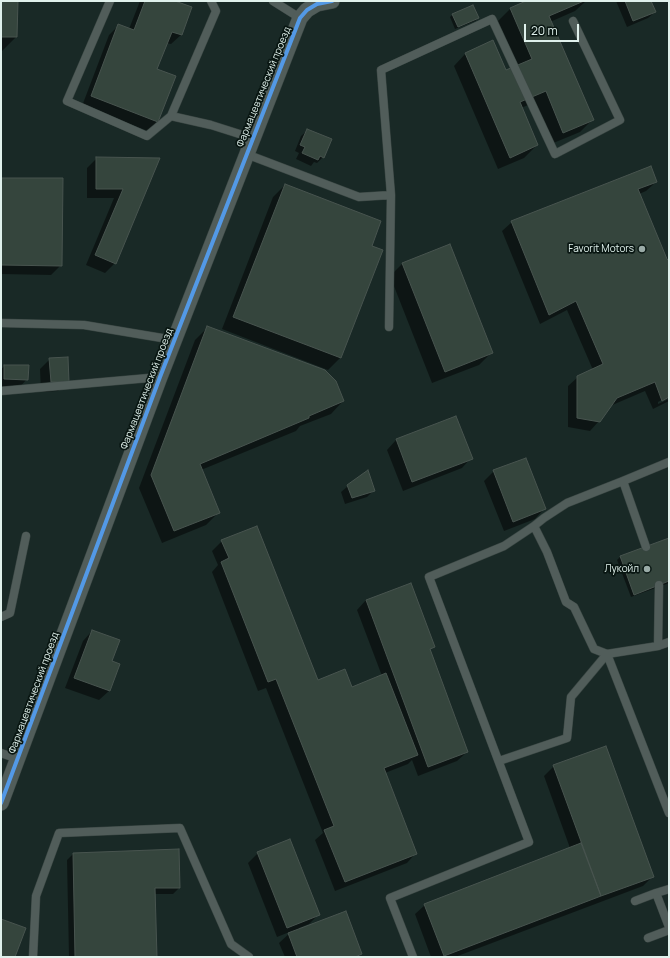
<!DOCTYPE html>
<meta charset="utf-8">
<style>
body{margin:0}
#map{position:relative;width:670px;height:958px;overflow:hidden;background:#192926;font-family:Manrope,sans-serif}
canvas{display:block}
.frame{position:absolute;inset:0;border:2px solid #e0f1ec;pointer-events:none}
.scale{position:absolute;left:524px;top:24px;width:55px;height:18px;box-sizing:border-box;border:2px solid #e0f1ec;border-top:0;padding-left:5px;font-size:12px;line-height:14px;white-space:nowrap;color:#e0f1ec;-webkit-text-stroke:3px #091612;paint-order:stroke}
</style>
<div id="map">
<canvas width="670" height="958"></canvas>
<div class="frame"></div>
<div class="scale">20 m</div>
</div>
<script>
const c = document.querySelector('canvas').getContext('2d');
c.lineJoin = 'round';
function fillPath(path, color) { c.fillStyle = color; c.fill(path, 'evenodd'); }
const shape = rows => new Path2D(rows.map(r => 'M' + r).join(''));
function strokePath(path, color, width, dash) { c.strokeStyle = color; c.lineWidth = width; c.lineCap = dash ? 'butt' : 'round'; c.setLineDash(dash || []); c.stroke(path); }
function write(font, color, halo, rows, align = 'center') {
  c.font = font + ' Manrope,sans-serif'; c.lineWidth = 3.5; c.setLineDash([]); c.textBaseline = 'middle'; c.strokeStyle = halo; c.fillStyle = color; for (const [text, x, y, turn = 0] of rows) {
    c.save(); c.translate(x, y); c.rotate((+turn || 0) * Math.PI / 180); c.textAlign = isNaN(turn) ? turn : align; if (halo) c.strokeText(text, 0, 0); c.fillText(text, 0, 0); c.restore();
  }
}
const shadow = shape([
 [1,1,17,1,16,37,1,52],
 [140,1,172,1,191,8,181,35,171,44,166,43,156,70,158,121,148,131,82,106,109,35,119,25,129,29],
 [528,1,586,1,575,11,550,22,592,120,580,132,551,144,533,103,521,108,537,145,524,158,498,169,454,66,466,53,505,71,518,66,498,21,511,8],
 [616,1,650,1,655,12,648,18,627,27],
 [453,14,478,18,475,21,455,29,450,17],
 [308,130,323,157,317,163,314,162,311,166,296,159,299,153,295,151,301,136],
 [97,158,158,159,115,263,105,273,86,265,114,198,87,198,87,168],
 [1,179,61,265,51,275,1,274],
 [656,182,646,191,639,194,666,259,669,263,669,396,658,402,658,404,669,399,669,401,653,409,645,391,610,406,599,421,590,431,568,427,568,386,578,377,593,370,567,310,540,324,502,231,512,222],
 [285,185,371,247,340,358,328,370,222,329,273,197],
 [402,264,492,352,479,365,432,383,390,276],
 [208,327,343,401,331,414,300,426,296,431,201,470,219,512,206,525,162,543,139,488,195,340],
 [50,359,68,381,58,391,41,392,40,369],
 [5,366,27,379,18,389,1,389,1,369],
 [456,417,471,458,462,468,403,491,387,450,396,440],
 [494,471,544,509,535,519,504,531,484,481],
 [348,486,374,490,367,497,345,504,341,492],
 [669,539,669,583,631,597,617,560,620,557],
 [222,541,317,681,351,688,382,676,357,610,366,600,434,646,430,650,467,752,457,761,418,776,412,760,408,764,385,773,416,853,407,863,335,891,315,840,323,833,266,688,258,691,212,572,218,565,212,551],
 [92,631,111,661,119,664,109,691,99,700,65,688,83,641],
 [554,766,652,877,643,886,455,957,431,957,415,914,425,905,570,848,544,776],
 [258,853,318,915,309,924,299,928,299,930,361,954,358,957,285,957,279,943,292,931,277,937,248,863],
 [73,854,179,888,173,894,154,894,156,957,69,957,67,860]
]);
const building = shape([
 [1,1,18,1,17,37,1,37,1,1],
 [145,1,175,1,192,7,182,35,172,32,157,69,176,76,158,122,91,96,118,24,134,30,145,1],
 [526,1,584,1,549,16,594,120,563,133,546,91,520,102,538,145,510,158,465,53,493,40,506,70,532,59,510,8,526,1],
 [625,1,651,1,656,12,633,21,625,1],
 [473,5,479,18,458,27,452,14,473,5],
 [307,129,332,139,324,158,320,156,318,160,302,153,305,147,300,145,307,129],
 [96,157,160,158,116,264,95,255,123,189,96,189,96,157],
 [651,166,657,182,638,189,667,259,669,261,669,397,662,401,655,382,617,398,600,422,577,418,577,376,603,364,576,301,549,315,511,221,651,166],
 [1,178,63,178,62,266,1,265,1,178],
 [285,184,381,221,372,246,383,250,341,358,233,317,285,184],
 [450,244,493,353,445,372,402,263,450,244],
 [207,326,325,370,336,381,344,401,309,416,309,418,200,464,220,513,174,531,151,475,207,326],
 [68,357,69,382,51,382,49,358,68,357],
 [4,365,29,365,28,380,4,379,4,365],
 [456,416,473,459,412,482,396,439,456,416],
 [526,458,546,509,513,522,493,470,526,458],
 [368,470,375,491,352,498,347,485,368,470],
 [257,526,318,680,345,669,352,687,386,673,418,755,384,768,417,854,345,882,324,830,334,826,276,679,268,682,221,562,229,558,221,540,257,526],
 [669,538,669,581,634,595,620,556,669,538],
 [411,583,435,647,430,649,468,752,428,767,366,600,411,583],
 [92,630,120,640,112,661,120,664,110,691,74,678,92,630],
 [606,746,654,877,601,896,553,765,606,746],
 [290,839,320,915,287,928,257,852,290,839],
 [581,843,601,896,444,956,424,904,581,843],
 [179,849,180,888,155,888,157,957,75,957,73,853,179,849],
 [346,911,362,954,355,957,297,957,288,933,346,911],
 [1,919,26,928,15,957,1,957,1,919]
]);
const service = shape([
 [110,1,67,101,147,136,171,116,216,11,211,1],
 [273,1,300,18],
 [171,116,211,125,252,138],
 [246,154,359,197,391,195,381,70,492,19,555,154,620,120,573,21],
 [1,323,84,325,174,340],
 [389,327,391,195],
 [1,391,160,377],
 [646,547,623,481,669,462],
 [659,585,658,646,669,642],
 [1,617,10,613,26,536],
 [658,646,607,654,669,813],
 [1,753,18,759],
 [499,761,567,738,571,697,607,654,594,649,574,607,566,602,547,552,534,526],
 [669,889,656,893,669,927],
 [635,901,656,893],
 [648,938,669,930],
 [33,957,36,896,59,833,180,828,231,944,249,957],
 [413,957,390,898,529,842,429,577,504,546,534,526,544,518,567,503,623,481]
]);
const minor = shape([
 [1,803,160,377,300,18,307,10,317,4,332,1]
]);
const cycleway = shape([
 [1,803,160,377,300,18,307,10,317,4,332,1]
]);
const markers = [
 [642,249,4,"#9aaba7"],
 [647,569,4,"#9aaba7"]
];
const streetNames = [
 ["Фармацевтический проезд",264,87,-68],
 ["Фармацевтический проезд",147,389,-69],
 ["Фармацевтический проезд",34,693,-70]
];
const poiNames = [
 ["Favorit Motors",634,249],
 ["Лукойл",639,569]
];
fillPath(shadow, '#0007');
fillPath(building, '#35453d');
strokePath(building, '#48544f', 1);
strokePath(service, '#3a4643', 9);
strokePath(minor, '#3a4643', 16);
strokePath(service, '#515d5a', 8);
strokePath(minor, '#515d5a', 15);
strokePath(cycleway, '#5399e6', 4);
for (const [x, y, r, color] of markers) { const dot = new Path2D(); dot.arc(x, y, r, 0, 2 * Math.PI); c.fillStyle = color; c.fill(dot); strokePath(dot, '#091612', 1.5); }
write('10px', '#e0f1ec', '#091612', streetNames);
write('10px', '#e0f1ec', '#091612', poiNames, 'right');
</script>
